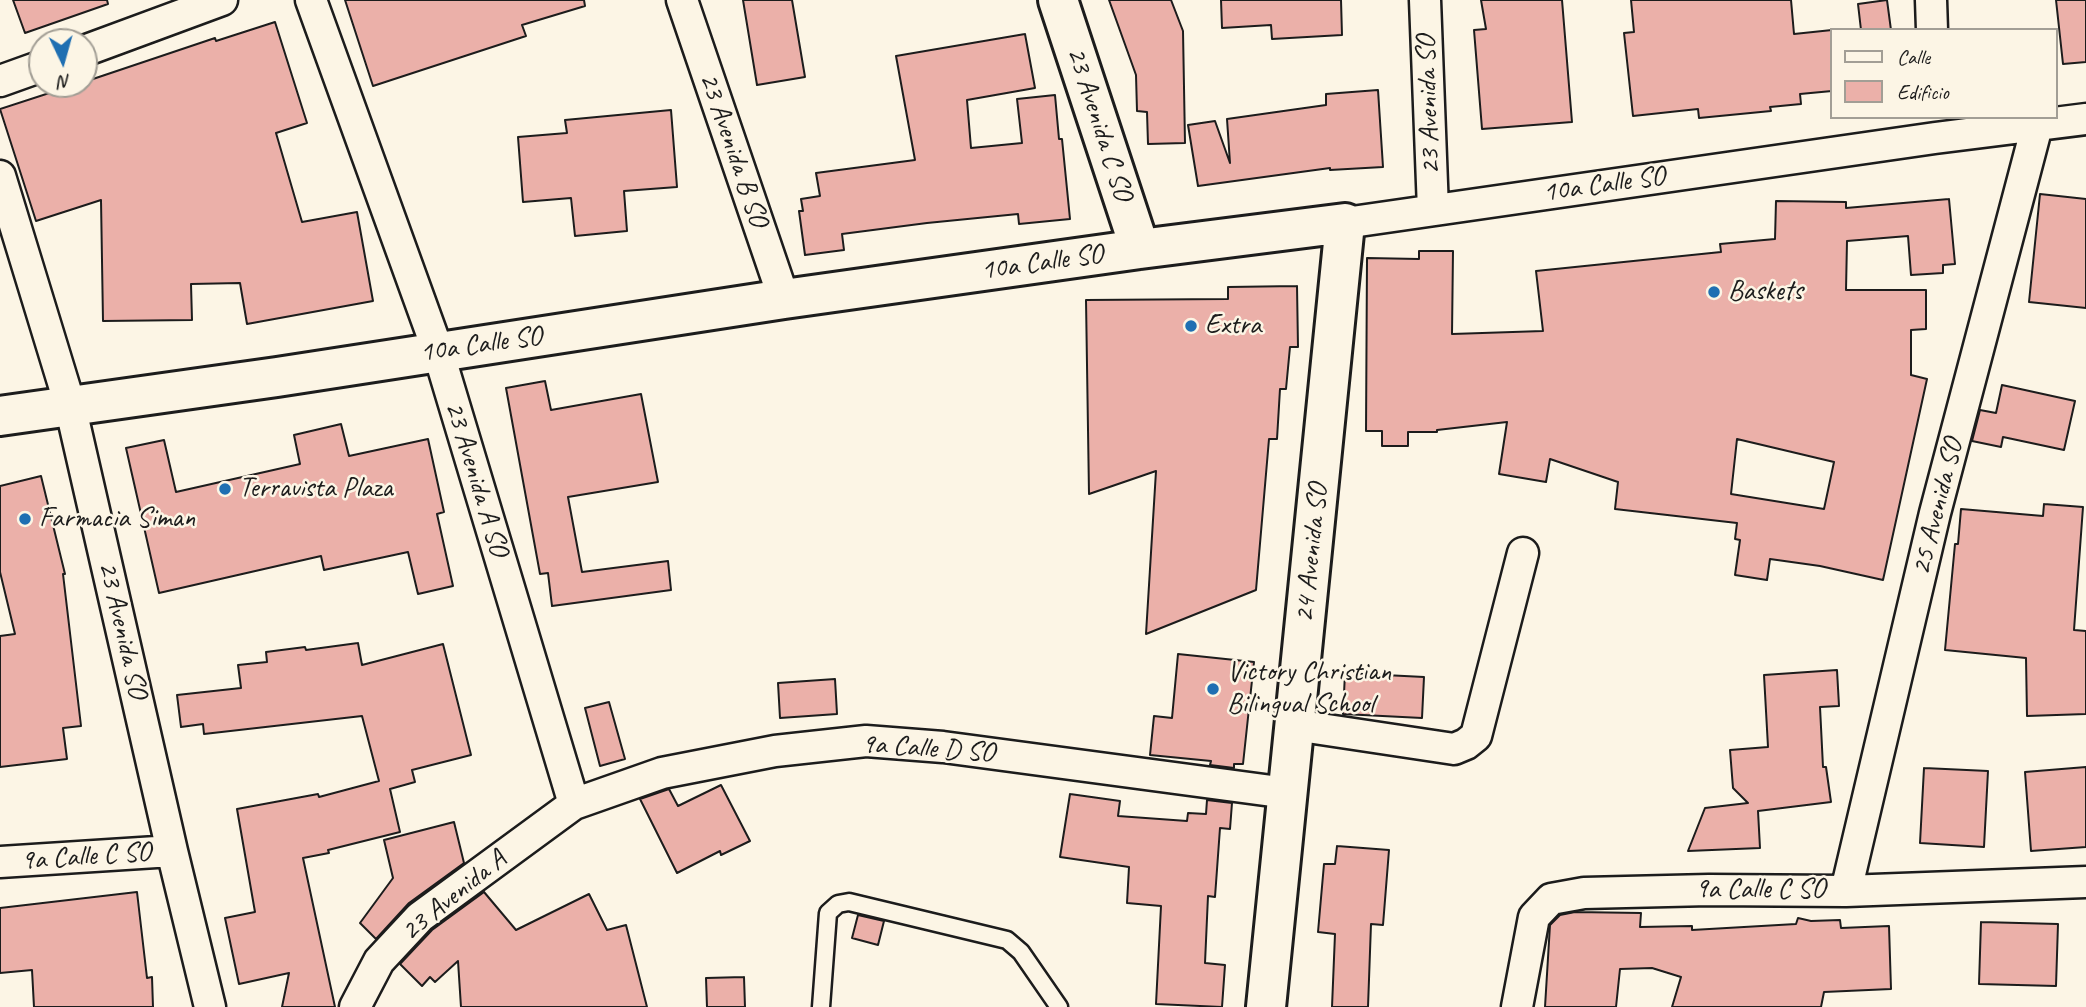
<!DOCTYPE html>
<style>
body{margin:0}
#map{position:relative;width:2086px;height:1007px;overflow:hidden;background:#fcf5e5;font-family:Caveat,sans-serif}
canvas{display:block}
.legend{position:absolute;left:1830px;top:28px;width:228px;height:91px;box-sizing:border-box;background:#fcf5e5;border:2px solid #a29e95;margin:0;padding:9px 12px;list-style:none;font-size:21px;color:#1c1c1c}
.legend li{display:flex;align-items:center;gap:14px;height:35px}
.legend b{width:35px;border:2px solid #a29e95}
.north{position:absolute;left:28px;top:28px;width:70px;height:70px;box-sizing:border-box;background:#fcf5e5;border:2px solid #a29e95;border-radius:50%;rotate:175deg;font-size:19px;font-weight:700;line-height:28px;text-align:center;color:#1c1c1c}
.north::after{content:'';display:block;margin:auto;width:24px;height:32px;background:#1f6fb2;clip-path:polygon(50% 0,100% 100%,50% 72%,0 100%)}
</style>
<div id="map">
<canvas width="2086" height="1007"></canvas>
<ul class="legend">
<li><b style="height:9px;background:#fcf5e5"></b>Calle</li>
<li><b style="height:19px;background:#ebb0a9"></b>Edificio</li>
</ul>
<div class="north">N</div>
</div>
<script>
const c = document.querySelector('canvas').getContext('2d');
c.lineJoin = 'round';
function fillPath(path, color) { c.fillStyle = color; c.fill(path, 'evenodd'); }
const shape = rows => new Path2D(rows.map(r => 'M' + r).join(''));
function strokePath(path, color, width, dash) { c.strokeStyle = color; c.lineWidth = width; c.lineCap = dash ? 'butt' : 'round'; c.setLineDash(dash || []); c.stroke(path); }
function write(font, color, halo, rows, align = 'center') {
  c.font = font + ' Caveat,sans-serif'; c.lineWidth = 5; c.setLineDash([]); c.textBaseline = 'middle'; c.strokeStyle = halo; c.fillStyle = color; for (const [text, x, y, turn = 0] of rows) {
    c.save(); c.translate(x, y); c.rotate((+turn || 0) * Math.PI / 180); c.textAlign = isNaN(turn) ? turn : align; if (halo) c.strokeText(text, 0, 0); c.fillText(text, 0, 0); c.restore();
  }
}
const building = shape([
 [13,0,107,0,108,4,25,33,13,0],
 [345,0,584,0,585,6,522,25,526,36,373,86,345,0],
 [743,0,792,0,805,77,757,85,743,0],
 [1109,0,1171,0,1183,31,1185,143,1148,144,1147,112,1137,111,1136,75,1109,0],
 [1221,0,1341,0,1342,35,1272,39,1271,25,1222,28,1221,0],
 [1481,0,1562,0,1572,122,1482,129,1474,30,1486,29,1481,0],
 [1631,0,1791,0,1794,34,1832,30,1832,91,1800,94,1801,104,1770,107,1771,111,1699,118,1698,109,1633,116,1624,33,1634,32,1631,0],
 [1887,0,1891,30,1861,30,1858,4,1887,0],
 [2056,0,2086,0,2086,62,2063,64,2056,0],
 [275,22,307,123,276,133,302,222,357,212,373,301,247,324,240,283,191,284,192,320,103,321,101,200,36,221,0,109,77,84,84,84,84,82,215,38,216,41,275,22],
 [1025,34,1035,88,967,100,971,148,1022,143,1017,99,1055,95,1059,139,1062,139,1070,219,1019,224,1018,214,927,223,842,234,844,250,805,255,799,211,803,211,801,199,820,196,816,173,915,160,896,56,1025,34],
 [1378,90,1383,167,1330,170,1330,168,1198,186,1188,125,1215,121,1230,163,1227,119,1326,105,1326,94,1378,90],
 [671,110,677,187,624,191,627,231,575,236,571,198,523,202,518,137,567,133,565,120,671,110],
 [2040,194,2086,199,2086,308,2029,302,2040,194],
 [1949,199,1955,264,1943,265,1943,273,1911,275,1908,236,1847,241,1846,290,1926,290,1926,329,1911,330,1911,375,1927,379,1883,580,1820,566,1770,559,1767,580,1735,575,1740,540,1735,539,1737,523,1615,509,1618,482,1550,459,1546,482,1499,474,1507,422,1437,430,1437,432,1408,432,1408,446,1382,446,1382,431,1366,431,1367,258,1419,259,1419,251,1453,251,1452,334,1543,331,1536,271,1721,252,1720,244,1775,239,1776,201,1846,202,1846,208,1949,199],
 [1737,439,1834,462,1824,509,1731,494,1737,439],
 [1297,286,1298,347,1290,347,1286,389,1280,389,1277,439,1269,439,1256,590,1146,634,1156,471,1089,494,1086,300,1228,299,1228,287,1297,286],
 [545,381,551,410,641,394,658,482,568,497,582,572,668,561,671,590,552,606,548,573,540,574,506,388,545,381],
 [2002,385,2075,401,2064,450,2003,437,2001,447,1972,441,1980,410,1996,413,2002,385],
 [341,424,349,456,428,439,444,512,437,514,453,586,418,594,408,552,324,570,321,556,159,593,126,448,164,440,176,492,300,464,294,435,341,424],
 [41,476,65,574,63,574,81,726,63,728,67,759,0,767,0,636,15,634,0,572,0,486,41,476],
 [2044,504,2083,507,2074,630,2086,631,2086,714,2027,716,2026,658,1945,650,1955,544,1958,544,1961,509,2043,516,2044,504],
 [358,643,362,665,443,644,471,755,412,770,415,782,390,789,400,832,328,850,329,853,303,858,335,1007,282,1007,289,973,239,984,225,918,255,912,237,809,318,794,319,797,379,781,362,716,204,734,203,724,181,727,177,695,241,688,238,665,267,662,266,652,305,647,306,650,358,643],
 [1178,654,1254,662,1243,764,1234,764,1234,768,1210,765,1211,761,1150,755,1154,716,1172,718,1178,654],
 [1837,670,1839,706,1820,707,1823,767,1826,767,1831,802,1758,811,1760,848,1688,851,1705,808,1748,803,1733,788,1730,750,1768,747,1764,675,1837,670],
 [1345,673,1424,677,1422,718,1343,714,1345,673],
 [835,679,837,714,780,718,778,683,835,679],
 [609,702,625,759,600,766,585,708,609,702],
 [2086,767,2086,847,2031,851,2025,772,2086,767],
 [1924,768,1988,771,1984,847,1920,843,1924,768],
 [721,785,750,841,721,855,720,851,677,873,640,799,669,789,678,806,721,785],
 [1070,794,1120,801,1118,816,1187,821,1188,813,1206,814,1207,800,1232,803,1230,829,1220,828,1215,897,1208,896,1205,963,1225,965,1222,1007,1156,1004,1161,906,1127,903,1129,867,1060,857,1070,794],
 [454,822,464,863,409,903,376,939,360,923,393,878,384,840,454,822],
 [1337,846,1389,850,1383,925,1371,924,1368,1007,1332,1007,1335,934,1318,932,1324,864,1335,864,1337,846],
 [137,892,147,978,152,977,153,1007,34,1007,32,970,0,973,0,908,137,892],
 [484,892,516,930,589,894,607,930,626,925,647,1007,461,1007,458,961,435,982,430,977,422,986,400,964,432,930,484,892],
 [1575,912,1641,913,1640,927,1692,926,1692,930,1796,924,1798,918,1811,921,1840,920,1841,928,1889,926,1891,989,1824,992,1821,1007,1672,1007,1681,977,1652,968,1620,969,1616,1007,1545,1007,1550,925,1560,915,1575,912],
 [858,915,884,921,878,945,852,938,858,915],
 [1981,922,2058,924,2056,986,1979,984,1981,922],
 [744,977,745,1007,707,1007,706,978,744,977]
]);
const lane = shape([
 [821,1007,828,913,838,904,849,902,1007,940,1021,952,1059,1007]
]);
const street = shape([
 [311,0,438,351,574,804],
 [682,0,784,299],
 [1425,0,1433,210],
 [1931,0,1932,30],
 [84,51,222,0],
 [0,81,42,66],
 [0,176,70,405,172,851,210,1007],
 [1345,223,1935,138,2086,119],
 [1294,725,1454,749,1466,744,1476,736,1523,553],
 [0,862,172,851],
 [1846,891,1935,513,2037,126],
 [355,1007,379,961,420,917,574,804,662,773,775,751,866,741,943,747,1287,793],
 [1517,1007,1534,917,1551,899,1584,893,1709,890,1846,891,2086,882]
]);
const secondary = shape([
 [1058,0,1140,249],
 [0,416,277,377,784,299,1140,249,1345,223,1266,1007]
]);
const markers = [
 [1714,292,7,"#1f6fb2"],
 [1191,326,7,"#1f6fb2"],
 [225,489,7,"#1f6fb2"],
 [25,519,7,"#1f6fb2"],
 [1213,689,7,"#1f6fb2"]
];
const streetNames = [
 ["23 Avenida SO",1429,105,-92],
 ["23 Avenida C SO",1099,124,72],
 ["23 Avenida B SO",733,150,71],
 ["10a Calle SO",1604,185,-8],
 ["10a Calle SO",1042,263,-8],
 ["10a Calle SO",481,345,-8],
 ["23 Avenida A SO",476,479,73],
 ["25 Avenida SO",1938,507,-76],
 ["24 Avenida SO",1312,553,-84],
 ["23 Avenida SO",122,630,77],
 ["9a Calle D SO",928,749,4],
 ["9a Calle C SO",86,857,-4],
 ["9a Calle C SO",1760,890],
 ["23 Avenida A",454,896,-39]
];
const poiNames = [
 ["Baskets",1728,292],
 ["Extra",1205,326],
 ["Terravista Plaza",239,489],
 ["Farmacia Siman",39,519],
 ["Victory Christian",1227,673],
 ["Bilingual School",1227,705]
];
fillPath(building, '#ebb0a9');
strokePath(building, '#1c1c1c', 2);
strokePath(lane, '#1c1c1c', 21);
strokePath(street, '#1c1c1c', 35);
strokePath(secondary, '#1c1c1c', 44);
strokePath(lane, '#fcf5e5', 16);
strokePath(street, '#fcf5e5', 30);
strokePath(secondary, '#fcf5e5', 38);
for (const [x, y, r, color] of markers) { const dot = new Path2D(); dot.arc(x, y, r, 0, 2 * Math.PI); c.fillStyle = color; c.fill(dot); strokePath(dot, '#fcf5e5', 2.5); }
write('28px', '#1c1c1c', '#fcf5e5', streetNames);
write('28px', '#1c1c1c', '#fcf5e5', poiNames, 'left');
</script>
